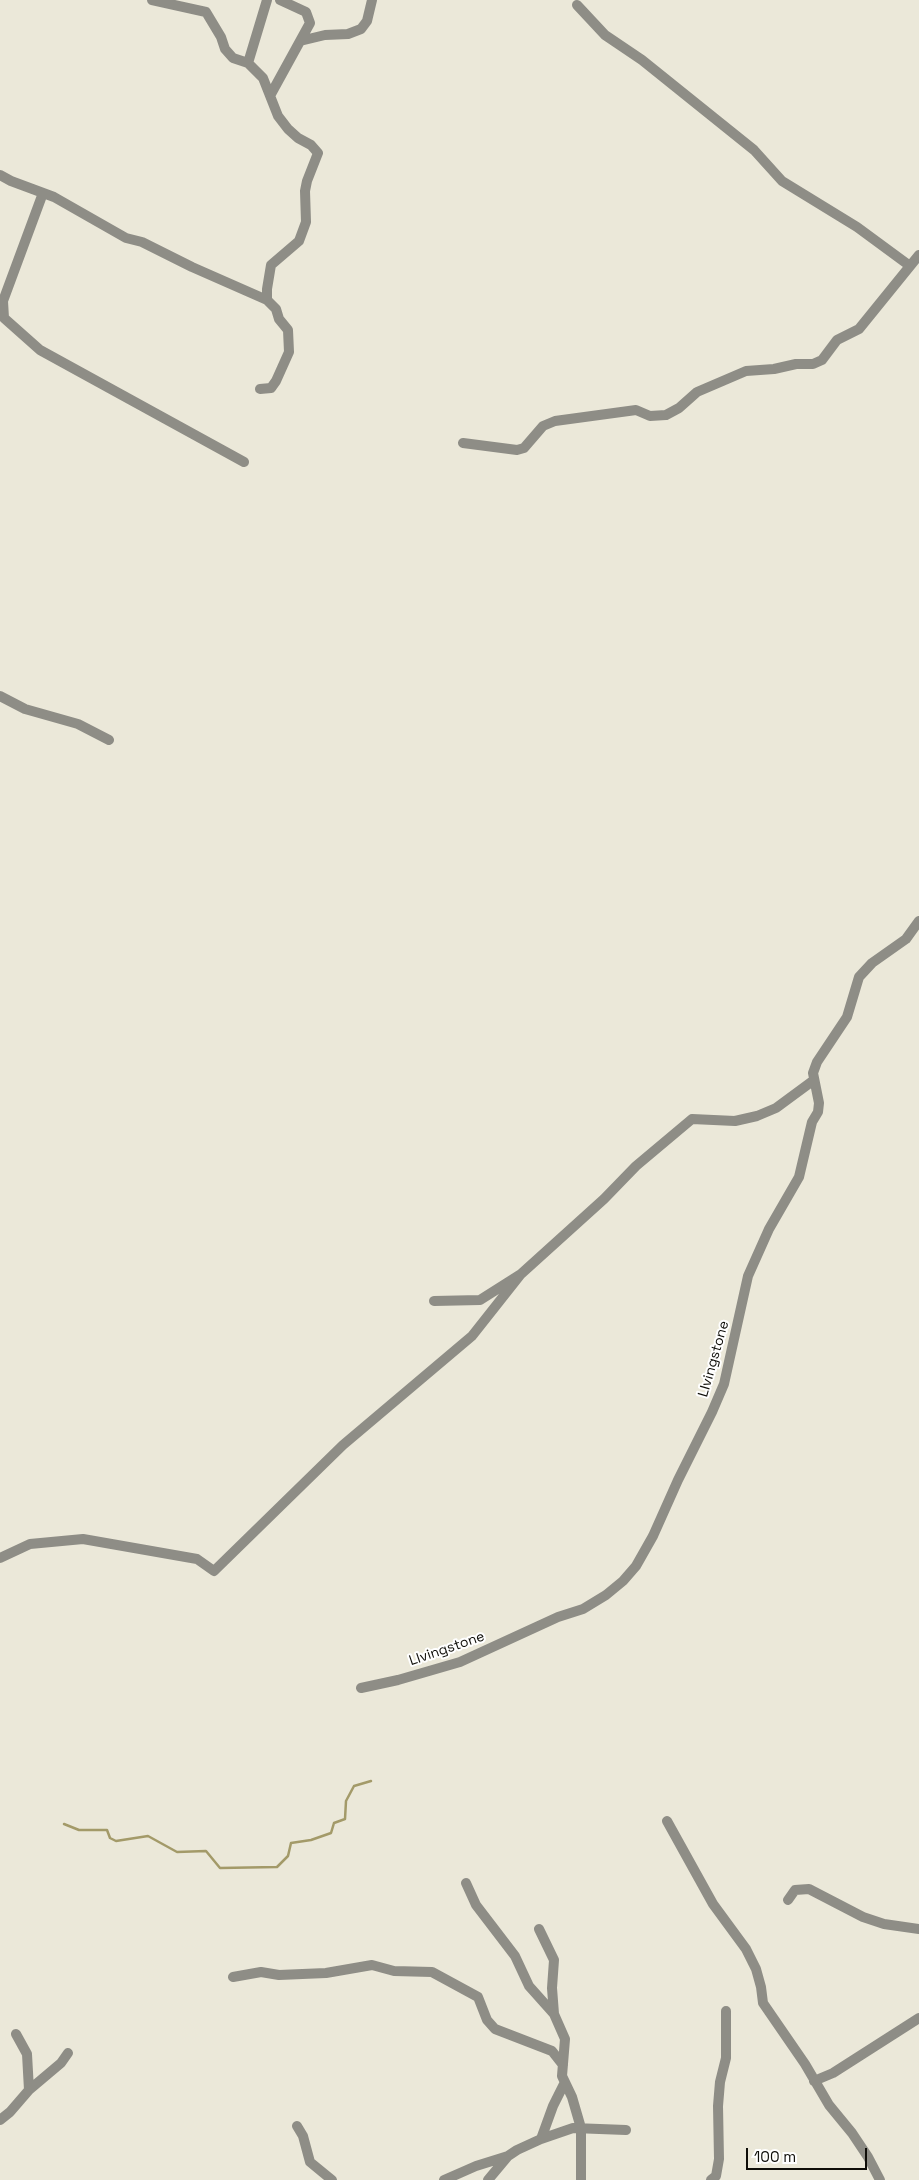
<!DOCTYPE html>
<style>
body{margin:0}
#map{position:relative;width:919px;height:2180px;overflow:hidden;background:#ebe8d9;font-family:"Space Grotesk",sans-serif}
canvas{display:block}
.scale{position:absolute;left:746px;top:2148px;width:121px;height:22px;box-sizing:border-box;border:2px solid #0f0e09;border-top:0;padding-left:6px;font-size:15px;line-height:18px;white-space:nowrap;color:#0f0e09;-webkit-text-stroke:4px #fff;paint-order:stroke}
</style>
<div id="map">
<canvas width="919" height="2180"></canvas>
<div class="scale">100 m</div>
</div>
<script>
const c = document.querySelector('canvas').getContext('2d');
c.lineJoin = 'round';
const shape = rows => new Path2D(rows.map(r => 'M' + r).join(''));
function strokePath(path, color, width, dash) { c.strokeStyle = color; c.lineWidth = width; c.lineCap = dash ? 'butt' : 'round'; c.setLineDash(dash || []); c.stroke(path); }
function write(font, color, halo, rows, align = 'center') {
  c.font = font + ' "Space Grotesk",sans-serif'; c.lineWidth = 4; c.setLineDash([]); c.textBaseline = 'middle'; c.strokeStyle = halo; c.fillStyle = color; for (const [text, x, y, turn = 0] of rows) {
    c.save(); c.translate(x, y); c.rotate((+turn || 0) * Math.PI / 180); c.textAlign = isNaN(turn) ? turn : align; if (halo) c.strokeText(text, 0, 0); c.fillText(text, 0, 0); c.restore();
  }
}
const stream = shape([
 [64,1824,79,1830,107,1830,110,1838,116,1841,148,1836,177,1852,206,1851,220,1868,277,1867,288,1856,291,1843,311,1840,331,1833,334,1823,345,1819,346,1801,354,1786,371,1781]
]);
const minor = shape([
 [152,0,206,12,221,37,225,49,233,58,248,63,263,78,278,116,288,129,298,138,311,145,318,153,307,181,305,191,306,222,299,241,271,265,267,289,267,300,276,309,279,319,288,330,289,352,276,381,271,388,260,389],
 [577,5,605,35,642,60,754,150,782,181,857,227,910,266],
 [300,41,325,35,348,34,361,29,367,21,372,0],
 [248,63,267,0],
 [271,94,310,23,306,12,280,0],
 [0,175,11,181,54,197,126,238,142,242,192,267,267,300],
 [43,193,3,301,4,318,40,350,244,462],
 [463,443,517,450,524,448,543,426,555,421,636,410,650,416,666,415,679,408,697,392,746,371,774,369,796,364,813,364,822,360,837,340,859,329,919,255],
 [0,696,25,709,78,724,109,740],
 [434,1301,480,1300,521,1274,604,1199,636,1166,692,1119,735,1121,757,1116,776,1108,814,1080],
 [0,1558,30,1544,83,1539,197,1559,214,1571,343,1445,472,1336,521,1274],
 [361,1688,398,1680,460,1662,558,1617,583,1609,606,1595,623,1581,636,1566,653,1536,678,1480,712,1412,724,1384,748,1276,769,1229,799,1177,812,1122,818,1112,819,1103,813,1073,817,1062,847,1017,859,977,872,963,906,939,919,921],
 [667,1821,713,1904,746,1949,756,1969,761,1987,763,2003,805,2064,829,2105,852,2133,868,2157,880,2180],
 [466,1883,476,1905,515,1956,529,1986,554,2014,565,2039,562,2076,572,2097,581,2128,581,2180],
 [788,1900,795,1890,809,1889,863,1917,884,1924,919,1929],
 [539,1929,554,1960,552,1988,554,2014],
 [233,1977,261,1972,279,1975,326,1973,372,1965,394,1971,432,1972,478,1997,487,2020,495,2029,552,2051,563,2065],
 [814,2081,833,2073,919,2018],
 [29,2090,61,2063,68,2053],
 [0,2120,10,2112,29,2090,27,2054,16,2034],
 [297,2126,303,2136,310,2162,332,2180],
 [541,2139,553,2106,564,2084],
 [444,2180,476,2166,508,2156,517,2150,541,2139,573,2128,626,2130],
 [488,2180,508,2156],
 [711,2180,716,2176,719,2159,718,2106,720,2082,726,2058,726,2011]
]);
const streetNames = [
 ["LIvingstone",714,1359,-74],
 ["LIvingstone",447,1649,-19]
];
strokePath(stream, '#a39a69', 2.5);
strokePath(minor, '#8e8d86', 10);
write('14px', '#0f0e09', '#fff', streetNames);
</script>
